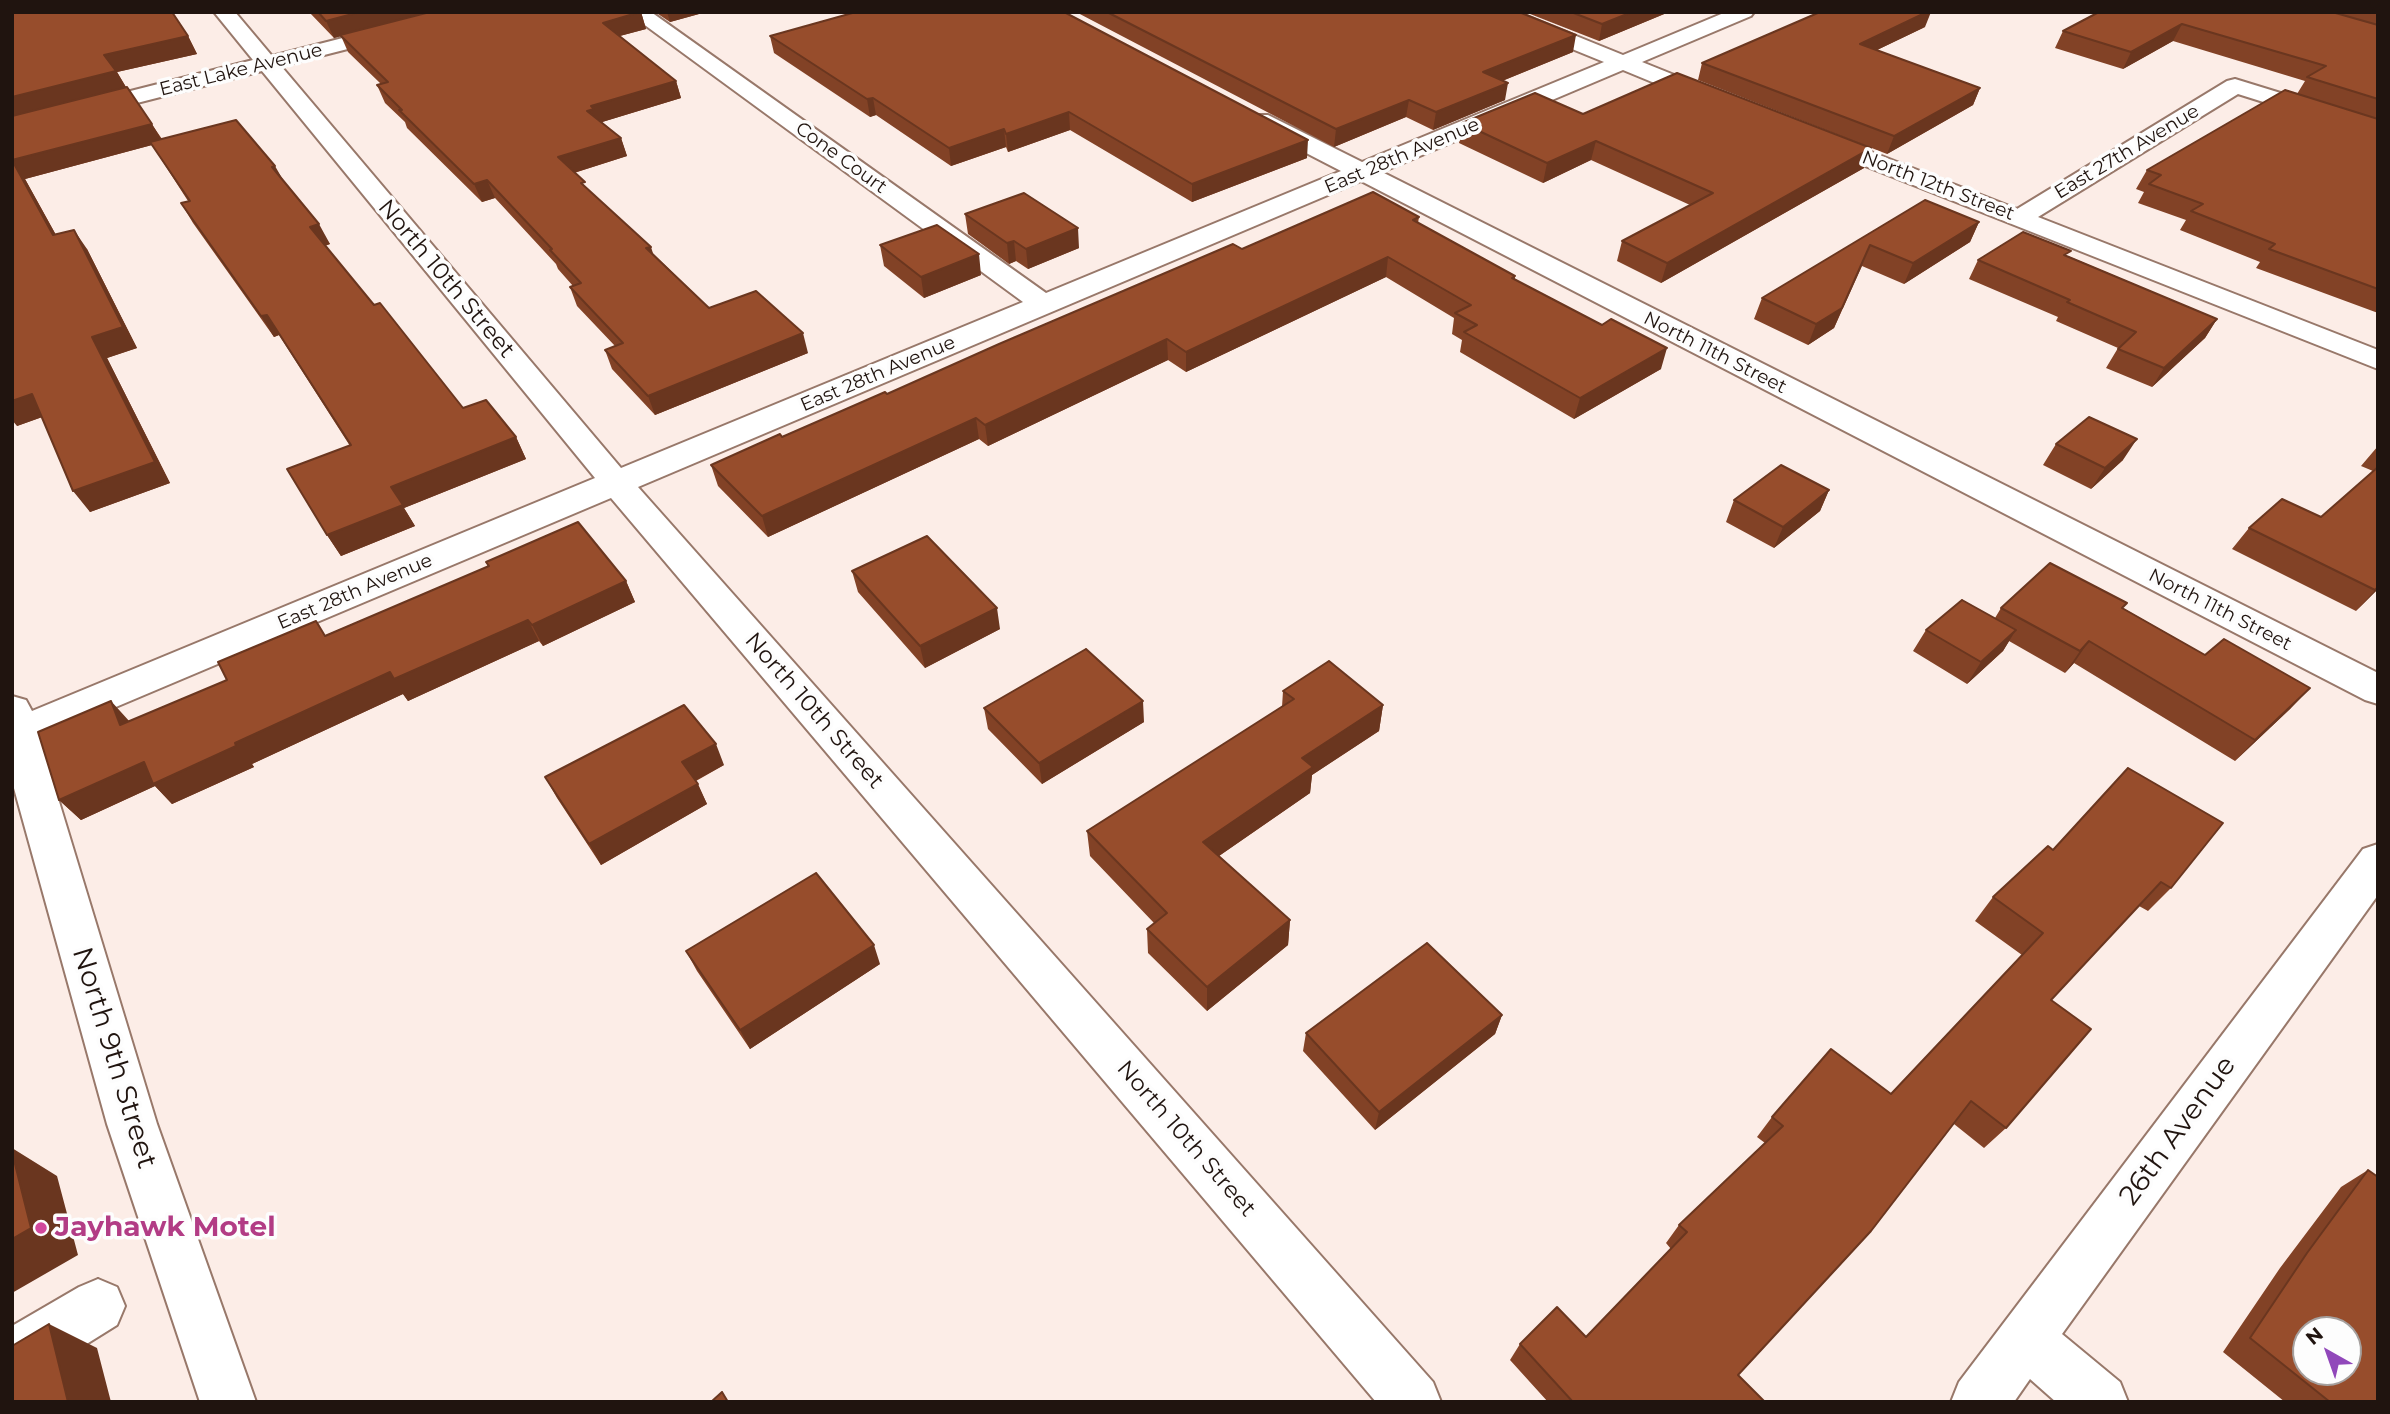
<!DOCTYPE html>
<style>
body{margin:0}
#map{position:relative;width:2390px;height:1414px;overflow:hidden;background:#fcede7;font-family:Montserrat,sans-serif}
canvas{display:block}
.frame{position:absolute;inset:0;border:14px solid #20140f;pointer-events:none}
.north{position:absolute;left:2292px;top:1316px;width:70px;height:70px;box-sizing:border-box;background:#fdfdfd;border:2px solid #a5a09e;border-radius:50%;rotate:320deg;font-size:19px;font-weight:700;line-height:28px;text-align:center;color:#20140f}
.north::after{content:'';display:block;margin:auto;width:24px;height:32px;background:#9148ba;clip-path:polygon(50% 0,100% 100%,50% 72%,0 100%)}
</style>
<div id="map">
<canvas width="2390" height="1414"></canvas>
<div class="frame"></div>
<div class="north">N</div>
</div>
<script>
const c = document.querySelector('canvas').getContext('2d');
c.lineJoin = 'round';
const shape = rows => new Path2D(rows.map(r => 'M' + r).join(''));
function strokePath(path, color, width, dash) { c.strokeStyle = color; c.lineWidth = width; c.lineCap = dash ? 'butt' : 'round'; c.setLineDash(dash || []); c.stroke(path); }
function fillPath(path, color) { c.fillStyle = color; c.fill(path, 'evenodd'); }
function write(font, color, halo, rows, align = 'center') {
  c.font = font + ' Montserrat,sans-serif'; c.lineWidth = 7; c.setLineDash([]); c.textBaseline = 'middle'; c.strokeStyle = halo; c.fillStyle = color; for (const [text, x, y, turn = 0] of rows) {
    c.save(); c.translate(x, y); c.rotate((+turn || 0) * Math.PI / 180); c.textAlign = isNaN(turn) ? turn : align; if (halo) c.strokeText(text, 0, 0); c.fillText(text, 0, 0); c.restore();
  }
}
const minor = shape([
 [214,12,235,12,272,56,445,12,480,12,477,16,281,66,621,468,1023,302,627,12,651,12,1046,293,1341,171,1252,125,1248,120,1252,115,1268,115,1362,162,1604,62,1491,16,1488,12,1517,12,1623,55,1726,12,1754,12,1751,16,1642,62,1719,93,1722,98,1719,103,1703,103,1623,70,1382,172,2378,673,2378,704,2365,700,1361,181,638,487,1433,1382,1441,1402,1376,1402,611,498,40,739,157,1124,256,1402,200,1402,107,1124,12,781,12,696,26,700,32,711,595,478,262,71,12,135,12,121,253,60,214,12],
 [2235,79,2378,123,2378,138,2238,94,2038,217,2378,350,2378,369,1812,145,1808,140,1812,135,1828,135,2017,209,2227,81,2235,79],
 [2378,844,2378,895,2062,1334,2120,1382,2128,1402,2056,1402,2030,1379,2014,1402,1951,1402,1959,1382,2363,849,2378,844],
 [98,1279,117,1287,125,1306,117,1325,32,1378,12,1386,12,1326,79,1287,98,1279]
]);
const wall = shape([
 [12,12,188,36,197,54,117,72,126,87,162,139,283,181,330,244,325,246,374,305,463,408,516,437,526,459,404,508,415,526,341,556,327,535,350,446,279,335,274,337,193,223,181,203,188,201,152,145,25,179,56,235,87,249,137,348,107,358,170,483,90,512,42,417,17,426],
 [309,12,641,12,646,29,620,36,676,81,681,98,602,122,621,138,627,156,574,173,587,189,709,308,808,353,655,415,612,369,605,350,615,346,577,306,570,287,573,286,558,269,556,264,495,198,482,202,407,128,405,122,385,103,377,85,381,84,348,52,341,36,334,38],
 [655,12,699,12,699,14,670,22],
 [1076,12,1519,12,1573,52,1502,81,1505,100,1433,130,1406,117,1334,147],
 [1525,12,1669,12,1599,41],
 [2099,12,2378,12,2378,313,2256,268,2260,262,2180,230,2186,220,2138,203,2144,192,2136,189,2147,170,2297,94,2305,81,2173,41,2123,69,2055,48,2063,31],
 [1925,27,1877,50,1980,88,1973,105,1887,154,1698,80,1702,63],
 [770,36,1307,158,1192,202,1070,130,1008,152,1006,147,951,166,876,115,870,117,774,53],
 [1583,114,1864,168,1661,283,1617,261,1622,241,1690,205,1591,160,1543,183,1459,143,1462,123],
 [1925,200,1979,222,1970,242,1904,284,1862,266,1834,328,1808,345,1754,319,1762,298],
 [965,214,1079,248,1028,269,1016,261,1009,264,968,234],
 [1419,217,1418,223,1515,276,1515,279,1661,369,1574,419,1460,352,1462,340,1452,334,1454,318,1386,277,1186,372,1168,360,988,446,979,439,768,537,718,486,711,465,887,394,1242,249],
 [880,245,981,275,924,298,884,266],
 [2068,256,2217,319,2205,338,2152,387,2106,368,2118,348,2056,321,2058,317,1969,279,1978,260],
 [2056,444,2123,460,2091,489,2043,465],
 [2378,446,2378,589,2356,611,2232,549,2249,528,2321,517,2373,471,2361,466],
 [1829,490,1820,511,1774,548,1726,522,1734,500],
 [486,562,626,581,635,602,543,646,539,641,408,701,403,694,252,764,254,767,172,804,155,786,81,820,59,800,129,721,227,680,326,635,488,567],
 [852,571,1000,629,925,668,858,592],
 [2001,608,2123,608,2205,655,2310,688,2290,709,2235,761,2074,663,2065,673,2009,641,2003,651,1967,684,1913,651,1926,630,1995,618],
 [1283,691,1383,705,1379,731,1312,775,1310,793,1219,856,1290,920,1288,945,1207,1011,1148,953,1147,929,1154,923,1090,856,1087,831,1282,707],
 [984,708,1144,722,1042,784,988,729],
 [724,765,696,781,707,804,601,865,557,798,545,777],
 [2128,768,2171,888,2148,911,2139,906,2051,1000,2006,1128,1984,1148,1954,1124,1738,1375,1765,1402,1548,1402,1510,1360,1520,1344,1586,1337,1671,1249,1666,1243,1679,1225,1765,1143,1757,1137,1772,1117,1891,1094,2022,955,1975,921,1993,897,2053,850],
 [686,951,880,964,750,1049,697,971],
 [1502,1015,1495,1034,1375,1130,1303,1051,1306,1033],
 [2368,1170,2378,1402,2285,1402,2223,1352,2280,1268,2341,1187]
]);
const shadedWall = shape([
 [360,12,433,12,334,38,326,21],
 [641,12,646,29,608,39,603,23],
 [667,12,699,12,699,14,670,22],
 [1632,12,1669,12,1599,41,1602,24],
 [1927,12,1931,12,1925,27,1854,61,1860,44],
 [2182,24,2173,41,2123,69,2131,52],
 [1576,35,1573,52,1480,90,1483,72],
 [188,36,197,54,117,72,127,89,12,118,12,97,104,55],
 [676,81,681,98,599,123,587,111,591,106],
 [1508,83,1505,100,1433,130,1436,112],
 [1980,88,1973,105,1887,154,1894,136],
 [873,98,876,115,870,117,867,99],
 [1409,100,1406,117,1334,147,1336,129],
 [1069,112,1070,130,1008,152,1006,134],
 [152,124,163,142,25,179,67,255,53,235,12,160],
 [1004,129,1006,147,951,166,949,148],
 [621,138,627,156,564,176,558,157],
 [1308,140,1307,158,1192,202,1192,184],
 [1596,141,1591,160,1543,183,1547,163],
 [1871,148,1864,168,1661,283,1667,263],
 [275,166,286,185,272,167],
 [487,180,495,198,482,202,474,184],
 [1979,222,1970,242,1904,284,1913,263],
 [319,224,330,244,320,247,310,227],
 [1078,228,1079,248,1028,269,1026,249],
 [74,230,87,249,137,348,107,358,170,483,90,512,73,491,92,337],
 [1014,241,1016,261,1009,264,1007,243],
 [1870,245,1834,328,1808,345,1816,324],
 [651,247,657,266,646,248],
 [979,254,981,275,924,298,921,277],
 [1388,257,1386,277,1186,372,1186,352],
 [267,315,279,335,274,337,261,316],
 [2217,319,2205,338,2152,387,2164,368],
 [803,333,808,353,655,415,648,396],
 [1167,339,1168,360,988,446,985,425],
 [1667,348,1661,369,1574,419,1580,398],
 [32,394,48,415,17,426,12,420,12,401],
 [976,418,979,439,768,537,762,516],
 [516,437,526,459,404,508,415,526,341,556,327,535,391,487],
 [2137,439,2123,460,2091,489,2105,468],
 [1829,490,1820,511,1774,548,1783,527],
 [626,581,635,602,543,646,532,625],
 [2378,587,2378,589,2356,611],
 [997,608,1000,629,925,668,920,646],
 [528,620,539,641,408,701,403,694,252,764,254,767,172,804,155,786,81,820,59,800,144,762,235,743,390,672],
 [2016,630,2003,651,1967,684,1981,662],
 [2089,641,2074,663,2065,673,2080,651],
 [2310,688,2290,709,2235,761,2255,740],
 [111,701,130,722,120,725],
 [1143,701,1144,722,1042,784,1039,763],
 [1383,705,1379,731,1312,775,1310,793,1203,867,1203,842,1302,758],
 [716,744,724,765,691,783,682,762],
 [698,784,707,804,601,865,589,844],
 [1290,920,1288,945,1207,1011,1207,987],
 [874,945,880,964,750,1049,740,1030],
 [1502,1015,1495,1034,1375,1130,1379,1112],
 [12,1148,57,1176,78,1255,12,1293],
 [49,1324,97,1348,111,1402,68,1402]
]);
const building = shape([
 [12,12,172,12,188,36,104,55,116,71,12,97,12,12],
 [318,12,360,12,326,21,318,12],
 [430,12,640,12,603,23,676,81,591,106,594,109,587,111,621,138,558,157,585,182,581,183,651,247,646,248,709,308,756,291,803,333,648,396,605,350,623,343,570,287,581,283,550,250,552,249,487,180,474,184,399,110,402,110,377,85,388,82,340,35,430,12],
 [856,12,1064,12,1308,140,1192,184,1069,112,1006,134,1004,129,949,148,873,98,867,99,770,36,856,12],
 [1107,12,1519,12,1576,35,1483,72,1508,83,1436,112,1409,100,1336,129,1107,12],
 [1571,12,1632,12,1602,24,1571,12],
 [1820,12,1927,12,1860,44,1980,88,1894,136,1702,63,1820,12],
 [2099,12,2332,12,2378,25,2378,99,2307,77,2326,66,2182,24,2131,52,2063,31,2099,12],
 [1677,73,1871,148,1667,263,1622,241,1713,193,1596,141,1547,163,1462,123,1535,93,1583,114,1677,73],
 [127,87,152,124,12,160,12,116,127,87],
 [2285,90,2378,119,2378,289,2269,249,2275,244,2191,211,2203,204,2149,184,2161,175,2147,170,2285,90],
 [236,120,275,166,272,167,319,224,310,227,374,305,380,303,463,408,486,400,516,437,391,487,403,505,327,535,287,469,351,445,267,315,261,316,181,203,190,201,150,142,236,120],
 [12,160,53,235,74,230,123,327,92,337,155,462,73,491,32,394,12,401,12,160],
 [1373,192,1419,217,1413,220,1515,276,1512,278,1602,325,1611,319,1667,348,1580,398,1464,332,1477,325,1455,313,1471,305,1388,257,1186,352,1167,339,985,425,976,418,762,516,711,465,780,434,782,437,885,392,887,394,999,344,1233,244,1242,249,1373,192],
 [1024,193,1078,228,1026,249,1014,241,1007,243,965,214,1024,193],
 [1925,200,1979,222,1913,263,1870,245,1842,308,1816,324,1762,298,1925,200],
 [937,225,979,254,921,277,880,245,937,225],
 [2023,232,2071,251,2064,255,2217,319,2164,368,2118,349,2136,332,2067,302,2070,300,1978,260,2023,232],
 [2089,417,2137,439,2105,468,2056,444,2089,417],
 [1781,465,1829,490,1783,527,1734,500,1781,465],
 [2378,467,2378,587,2375,590,2249,528,2282,499,2321,517,2378,467],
 [578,522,626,581,532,625,528,620,394,679,390,672,235,743,236,746,153,784,144,762,59,800,38,732,111,701,120,725,227,680,218,662,316,621,325,636,489,566,486,562,578,522],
 [927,536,997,608,920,646,852,571,927,536],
 [2050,563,2127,603,2122,608,2205,655,2224,639,2310,688,2255,740,2089,641,2080,651,2001,608,2050,563],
 [1962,600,2016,630,1981,662,1926,630,1962,600],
 [1086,649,1143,701,1039,763,984,708,1086,649],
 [1329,661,1383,705,1302,758,1313,767,1203,842,1290,920,1207,987,1147,929,1167,913,1087,831,1294,699,1283,691,1329,661],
 [684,705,716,744,682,762,698,784,589,844,545,777,684,705],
 [2128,768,2223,823,2171,888,2161,882,2051,1000,2091,1029,2006,1128,1971,1101,1871,1231,1738,1375,1765,1402,1573,1402,1520,1344,1557,1307,1586,1337,1687,1232,1679,1225,1783,1126,1772,1117,1831,1049,1891,1094,2043,933,1993,897,2048,846,2053,850,2128,768],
 [816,873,874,945,740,1030,686,951,816,873],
 [1427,943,1502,1015,1379,1112,1306,1033,1427,943],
 [12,1152,31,1228,12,1239,12,1152],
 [2368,1170,2378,1177,2378,1402,2330,1402,2250,1338,2307,1253,2368,1170],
 [2306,1330,2348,1330,2348,1372,2306,1372,2306,1330],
 [49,1324,68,1402,12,1402,12,1346,49,1324],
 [722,1392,728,1402,711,1402,722,1392]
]);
const markers = [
 [41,1228,7,"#d1479c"]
];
const farStreetnames = [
 ["East Lake Avenue",241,70,-14],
 ["East 27th Avenue",2127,152,-31],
 ["East 28th Avenue",1402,156,-23],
 ["Cone Court",841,158,36],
 ["North 12th Street",1938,186,21],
 ["North 11th Street",1715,353,27],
 ["East 28th Avenue",878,374,-23],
 ["East 28th Avenue",355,592,-23],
 ["North 11th Street",2220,610,27]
];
const streetNames = [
 ["North 10th Street",446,279,50],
 ["North 10th Street",814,711,49],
 ["North 10th Street",1186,1139,49]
];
const nearStreetnames = [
 ["North 9th Street",114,1058,73],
 ["26th Avenue",2178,1131,-54]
];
const nearHotelnames = [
 ["Jayhawk Motel",55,1228]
];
strokePath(minor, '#98786a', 4);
fillPath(minor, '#fff');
fillPath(wall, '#824226');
fillPath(shadedWall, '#6a361f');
fillPath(building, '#974d2c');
strokePath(building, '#6a361f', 2);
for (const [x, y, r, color] of markers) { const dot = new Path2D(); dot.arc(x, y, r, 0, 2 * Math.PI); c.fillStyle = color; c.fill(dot); strokePath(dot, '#fdfdfd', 2.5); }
write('19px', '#20140f', '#fdfdfd', farStreetnames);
write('23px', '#20140f', '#fdfdfd', streetNames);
write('28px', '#20140f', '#fdfdfd', nearStreetnames);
write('bold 28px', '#b23c85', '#fdfdfd', nearHotelnames, 'left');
</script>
